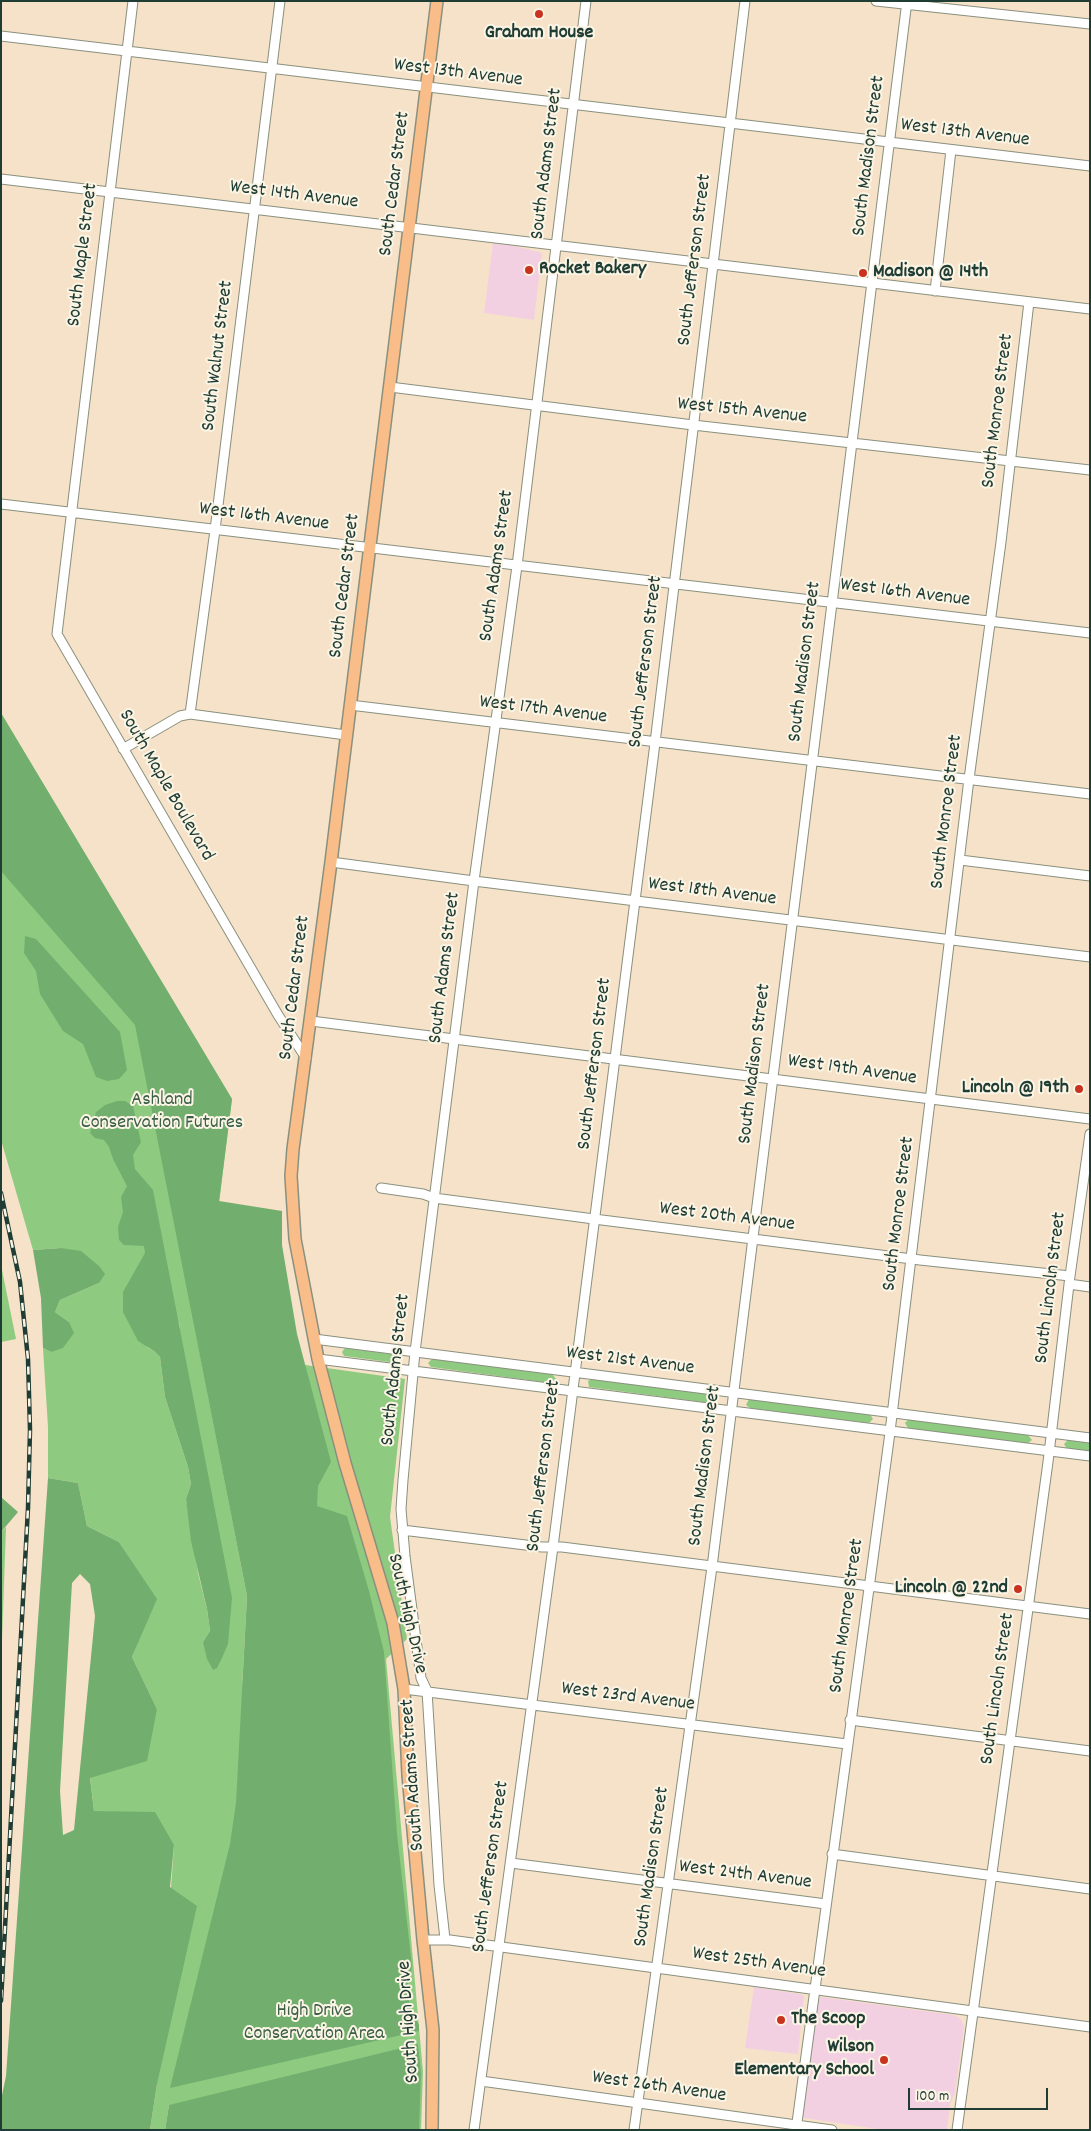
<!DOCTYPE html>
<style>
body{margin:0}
#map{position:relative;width:1091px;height:2131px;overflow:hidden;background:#f6e2c8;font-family:Dekko,sans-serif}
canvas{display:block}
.frame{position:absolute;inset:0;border:2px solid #1f3d34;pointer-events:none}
.scale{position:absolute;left:908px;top:2088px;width:140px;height:22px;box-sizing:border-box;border:2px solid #1f3d34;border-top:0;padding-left:6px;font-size:15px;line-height:18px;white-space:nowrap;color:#1f3d34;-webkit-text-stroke:4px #fcf5e5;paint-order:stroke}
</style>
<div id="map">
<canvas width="1091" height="2131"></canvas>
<div class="frame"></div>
<div class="scale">100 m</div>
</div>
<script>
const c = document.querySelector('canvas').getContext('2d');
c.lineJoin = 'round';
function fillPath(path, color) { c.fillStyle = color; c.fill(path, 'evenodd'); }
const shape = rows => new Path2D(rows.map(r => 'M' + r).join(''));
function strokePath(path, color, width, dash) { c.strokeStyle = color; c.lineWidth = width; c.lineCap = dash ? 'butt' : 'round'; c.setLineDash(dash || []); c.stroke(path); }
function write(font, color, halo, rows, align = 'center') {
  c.font = font + ' Dekko,sans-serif'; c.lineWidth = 4; c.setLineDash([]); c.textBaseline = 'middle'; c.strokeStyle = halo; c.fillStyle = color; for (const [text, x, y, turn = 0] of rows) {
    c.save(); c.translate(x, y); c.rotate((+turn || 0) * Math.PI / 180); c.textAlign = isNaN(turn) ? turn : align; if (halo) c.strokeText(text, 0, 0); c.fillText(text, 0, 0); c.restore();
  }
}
const built = shape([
 [493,243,515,246,542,253,534,320,484,313],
 [754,1987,800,1994,804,1996,798,2054,745,2048],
 [821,1997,954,2015,961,2019,964,2027,955,2093,950,2104,947,2130,884,2130,804,2118,802,2114,817,2001]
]);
const green = shape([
 [1,713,232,1099,204,1325,194,1324,247,1596,242,1689,277,1361,405,1379,390,1517,407,1639,386,1659,423,2072,421,2130,197,2130,169,2105,165,2130,150,2130,157,2084,174,1845,94,1811,90,1777,157,1709,132,1657,156,1599,119,1542,87,1526,78,1483,48,1478,48,1427,43,1348,51,1352,69,1322,55,1312,60,1300,99,1283,61,1248,33,1250,1,1140],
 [179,1322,217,1668,203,1642,210,1631,207,1609,198,1573,186,1499,191,1484,188,1467,165,1397,160,1357,154,1351,147,1347],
 [1,1265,16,1339,1,1342],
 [345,1348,398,1355,401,1359,397,1363,344,1356,342,1352],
 [432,1359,552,1374,556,1379,551,1383,431,1367,428,1363],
 [592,1379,711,1394,715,1399,710,1403,589,1387,588,1381],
 [749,1399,870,1414,873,1419,869,1423,750,1408,746,1405],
 [909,1419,1028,1435,1032,1440,1027,1444,908,1428,905,1423],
 [1068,1440,1090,1443,1090,1452,1067,1449,1064,1444],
 [6,1527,1,1669,1,1532]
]);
const forest = shape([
 [1,713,232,1099,219,1201,282,1211,282,1245,297,1334,331,1462,318,1486,317,1506,347,1516,369,1591,384,1652,397,1834,412,1966,408,1984,408,1996,410,2008,419,2025,419,2031,170,2088,230,1844,236,1803,247,1596,135,1025,1,871],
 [25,936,36,939,120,1032,127,1070,119,1079,107,1081,96,1077,83,1044,63,1031,40,994,36,971,24,953],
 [117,1101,125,1101,133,1106,141,1142,133,1155,135,1169,153,1190,232,1598,228,1644,222,1658,217,1668,213,1670,207,1659,203,1642,210,1631,207,1609,191,1541,186,1499,191,1484,188,1467,165,1397,160,1357,154,1351,138,1341,123,1312,123,1292,145,1253,144,1246,124,1245,119,1240,118,1227,123,1212,121,1197,127,1186,113,1159,109,1147,104,1140,95,1138,90,1133,96,1112,105,1105],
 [61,1248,81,1251,99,1266,105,1274,99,1283,60,1300,55,1312,69,1322,74,1333,63,1348,51,1352,43,1348,41,1298,33,1250],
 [48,1478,78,1483,87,1526,119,1542,157,1599,132,1657,157,1709,147,1761,90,1778,94,1811,155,1812,174,1845,170,1887,197,1906,157,2084,150,2130,1,2130,1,2100,6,2076],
 [80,1574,90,1584,95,1616,74,1830,63,1835,60,1791,72,1583],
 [1,1497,18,1512,1,1532],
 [418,2044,421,2073,419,2130,165,2130,169,2105]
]);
const minor = shape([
 [133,1,57,634,278,1015,306,1058],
 [876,1,1090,24],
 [1,36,1090,166],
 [1,179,1090,309],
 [935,291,951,150],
 [390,387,693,425,1090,470],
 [1,504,1090,633],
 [350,705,1090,794],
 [190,714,215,530,280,1],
 [123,749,180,716,190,714,346,735],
 [960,860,1090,876],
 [331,862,474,881,1090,957],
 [311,1021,1090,1119],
 [381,1188,423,1194,434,1198,594,1219,920,1260,1070,1276],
 [1069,1284,1090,1287],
 [314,1339,1090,1438],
 [318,1359,1090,1456],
 [402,1530,542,1547,562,1547,1090,1614],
 [404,1689,847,1744],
 [850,1720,1090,1751],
 [832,1854,1090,1889],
 [511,1863,826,1904],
 [445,1939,439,1885,427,1691,421,1678,405,1556,401,1509,403,1480,415,1352,474,881,517,566,586,1],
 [423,1940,450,1940,1090,2027],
 [481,2081,832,2130],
 [474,2130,553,1547,654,751,745,1],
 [634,2130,712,1567,907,1],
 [796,2130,889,1440,969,779,1001,542,1029,302],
 [957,2130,1048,1462,1070,1276,1090,1134]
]);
const major = shape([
 [432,2130,433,2030,423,1940,408,1775,404,1689,393,1623,345,1463,318,1359,295,1239,291,1176,293,1149,331,862,437,1]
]);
const rail = shape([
 [1,1193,20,1282,28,1359,30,1430,28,1508,1,2001]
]);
const markers = [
 [539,14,5,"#c8321e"],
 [529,270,5,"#c8321e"],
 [863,273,5,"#c8321e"],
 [1079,1089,5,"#c8321e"],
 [1018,1589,5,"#c8321e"],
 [781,2020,5,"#c8321e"],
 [884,2060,5,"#c8321e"]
];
const poiNames = [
 ["Graham House",539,34,"center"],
 ["Rocket Bakery",539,270],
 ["Madison @ 14th",873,273],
 ["Lincoln @ 19th",1069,1089,"right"],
 ["Lincoln @ 22nd",1008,1589,"right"],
 ["The Scoop",791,2020],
 ["Wilson",874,2048,"right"],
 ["Elementary School",874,2071,"right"]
];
const streetNames = [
 ["West 13th Avenue",458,74,7],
 ["West 13th Avenue",965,134,7],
 ["South Madison Street",870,156,-83],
 ["South Adams Street",548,164,-83],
 ["South Cedar Street",396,184,-83],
 ["West 14th Avenue",294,196,7],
 ["South Maple Street",84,255,-83],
 ["South Jefferson Street",696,260,-83],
 ["South Walnut Street",219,356,-83],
 ["South Monroe Street",999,411,-83],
 ["West 15th Avenue",742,412,6],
 ["West 16th Avenue",264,518,7],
 ["South Adams Street",498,566,-82],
 ["South Cedar Street",346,586,-83],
 ["West 16th Avenue",905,594,7],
 ["South Jefferson Street",647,662,-83],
 ["South Madison Street",806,662,-83],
 ["West 17th Avenue",543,711,7],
 ["South Maple Boulevard",165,786,60],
 ["South Monroe Street",948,812,-83],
 ["West 18th Avenue",712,893,7],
 ["South Adams Street",446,968,-83],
 ["South Cedar Street",296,988,-83],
 ["South Jefferson Street",596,1064,-83],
 ["South Madison Street",756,1064,-83],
 ["West 19th Avenue",852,1071,8],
 ["South Monroe Street",900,1214,-83],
 ["West 20th Avenue",727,1218,7],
 ["South Lincoln Street",1052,1288,-83],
 ["West 21st Avenue",630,1362,7],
 ["South Adams Street",397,1370,-84],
 ["South Jefferson Street",545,1466,-83],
 ["South Madison Street",706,1466,-83],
 ["South High Drive",406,1614,77],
 ["South Monroe Street",848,1616,-82],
 ["South Lincoln Street",999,1689,-82],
 ["West 23rd Avenue",628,1698,7],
 ["South Adams Street",414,1775,-94],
 ["South Jefferson Street",492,1867,-82],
 ["South Madison Street",653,1867,-82],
 ["West 24th Avenue",745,1876,7],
 ["West 25th Avenue",759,1964,8],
 ["South High Drive",410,2022,-94],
 ["West 26th Avenue",659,2088,8]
];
const parkNames = [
 ["Ashland",162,1101],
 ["Conservation Futures",162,1124],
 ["High Drive",314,2012],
 ["Conservation Area",314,2035]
];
fillPath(built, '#f2d0e2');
fillPath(green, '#8ecb80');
fillPath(forest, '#72af6e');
strokePath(minor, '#8a907e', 11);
strokePath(major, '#8a907e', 14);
strokePath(minor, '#fff', 9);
strokePath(major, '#f9bd89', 11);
strokePath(rail, '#1f3d34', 4.5);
strokePath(rail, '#fcf5e5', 2.5, [8]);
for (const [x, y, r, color] of markers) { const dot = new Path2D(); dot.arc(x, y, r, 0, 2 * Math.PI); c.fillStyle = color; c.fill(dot); strokePath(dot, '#fcf5e5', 2); }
write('bold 20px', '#1f3d34', '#fcf5e5', poiNames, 'left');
write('20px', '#1f3d34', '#fcf5e5', streetNames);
write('20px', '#3b6047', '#fcf5e5', parkNames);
</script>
